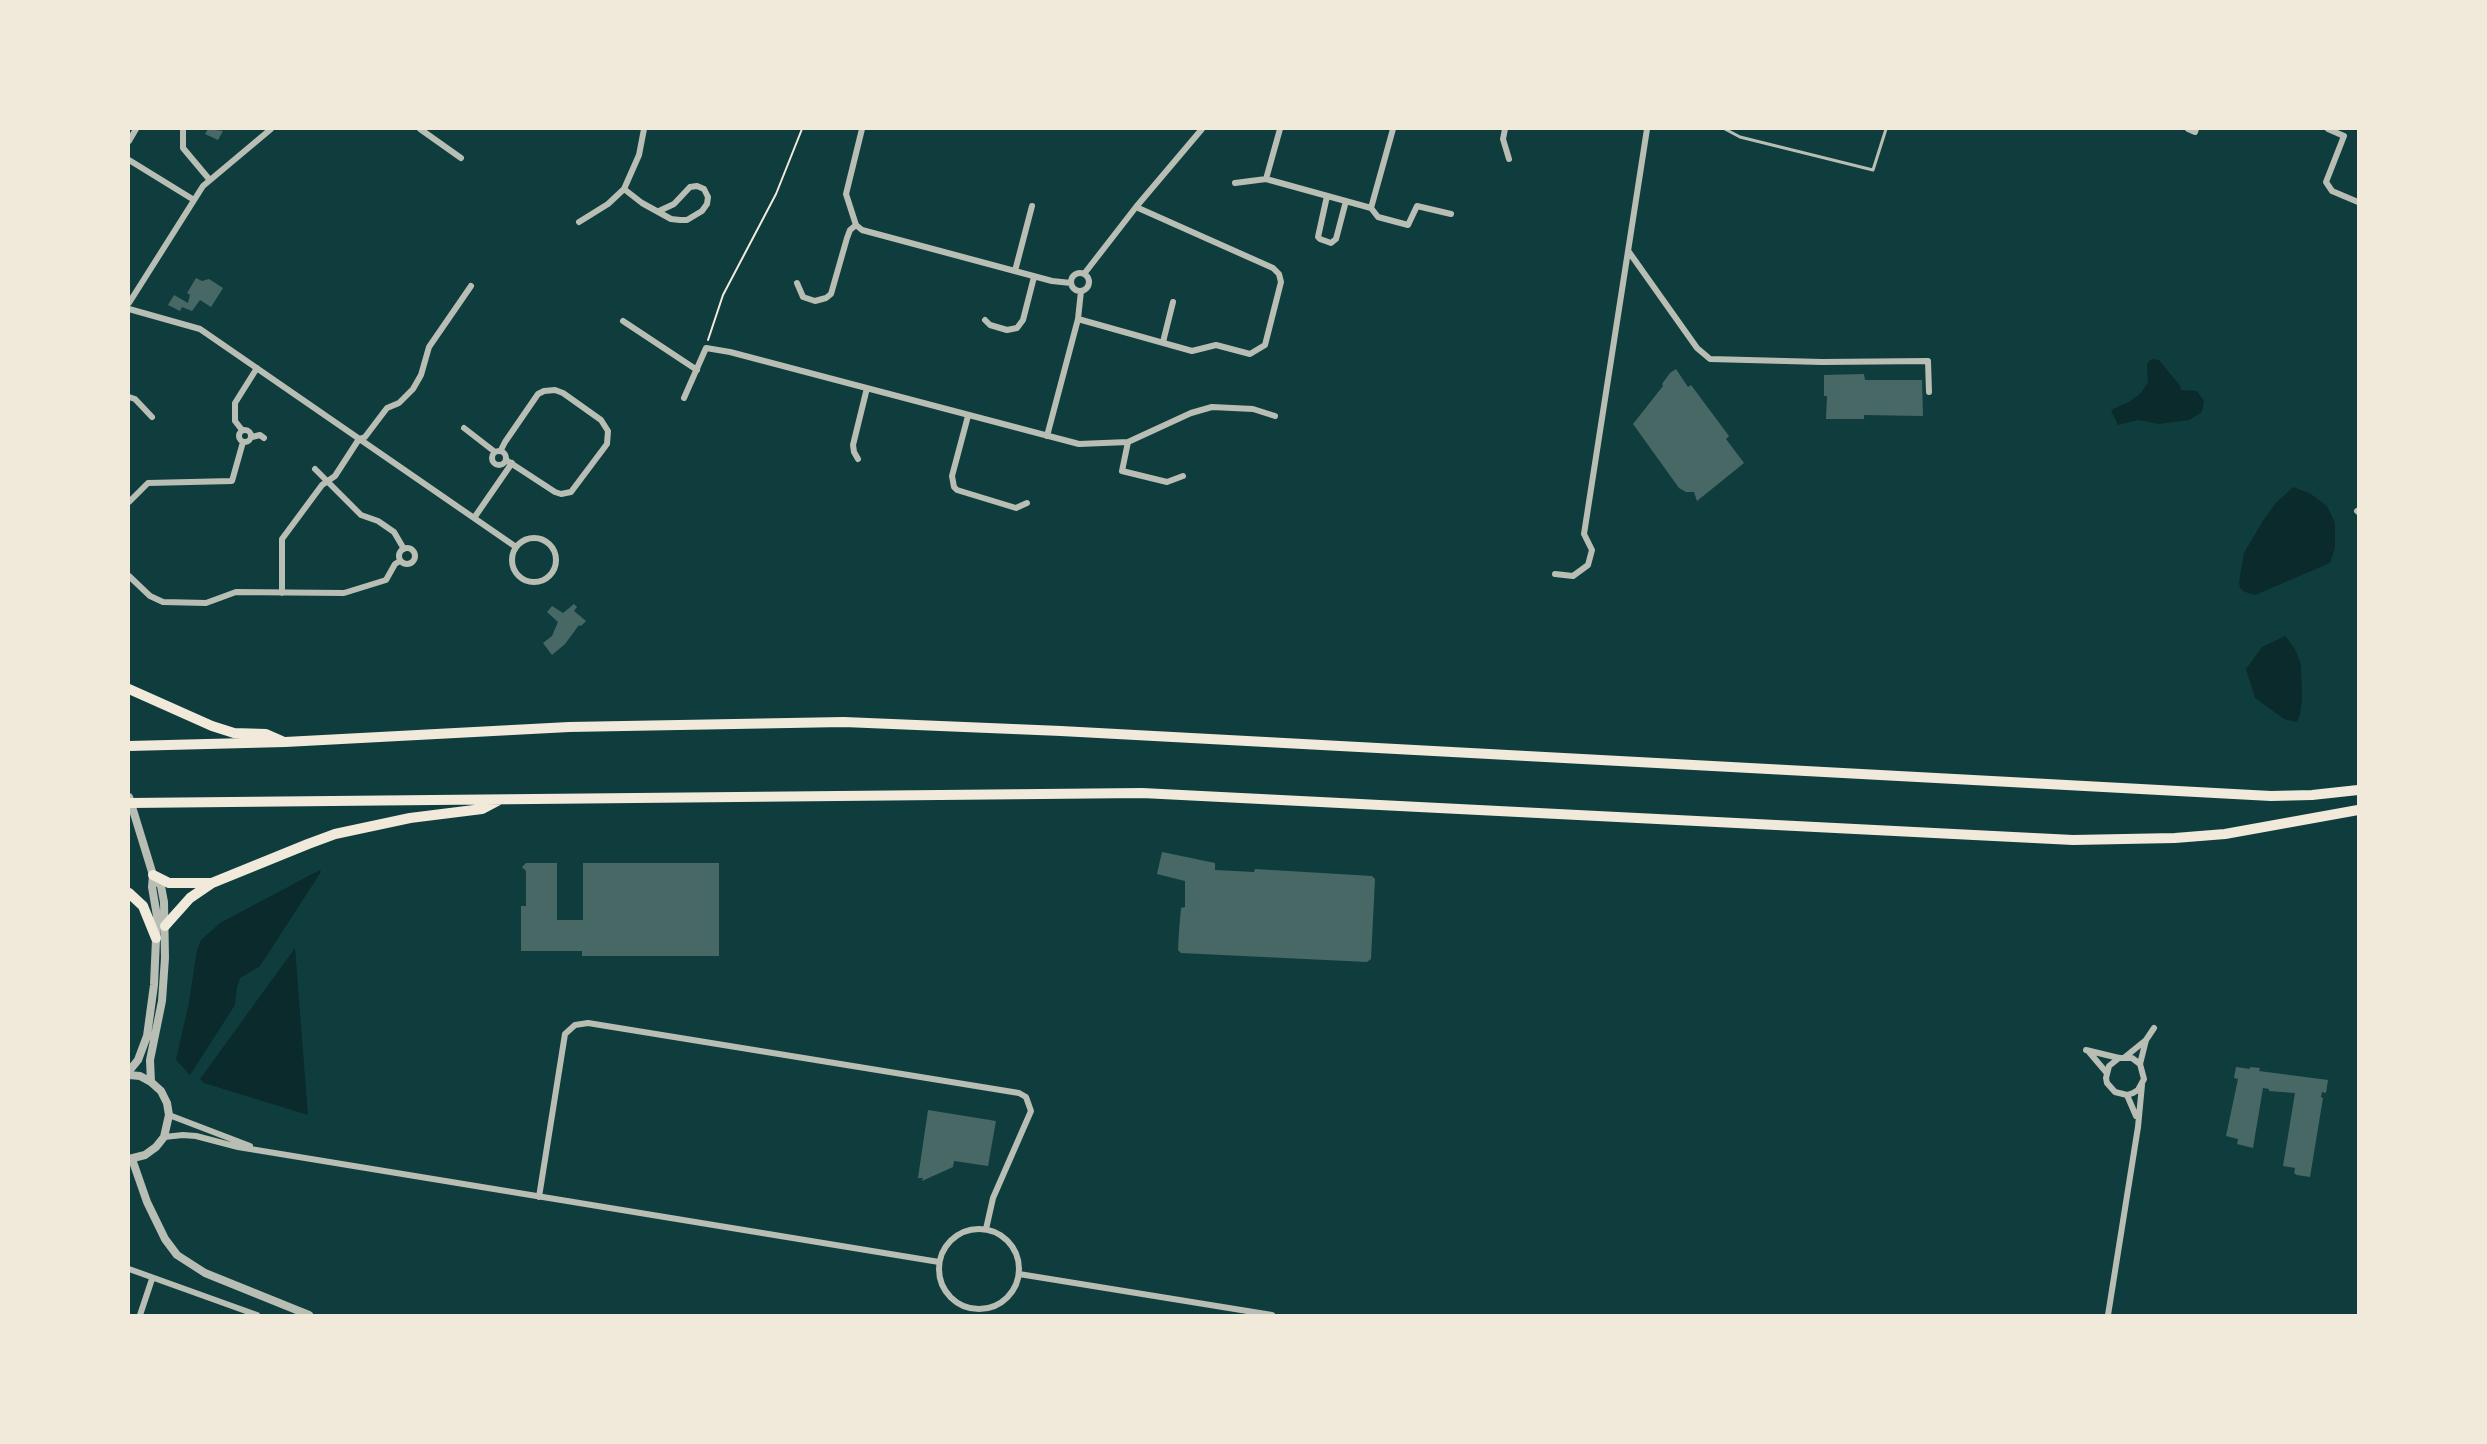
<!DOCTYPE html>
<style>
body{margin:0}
#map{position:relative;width:2487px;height:1444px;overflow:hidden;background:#0f3d3e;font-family:"IBM Plex Serif",serif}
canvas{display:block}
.frame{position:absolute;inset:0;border:130px solid #f1e9da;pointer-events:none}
</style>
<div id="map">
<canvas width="2487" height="1444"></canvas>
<div class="frame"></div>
</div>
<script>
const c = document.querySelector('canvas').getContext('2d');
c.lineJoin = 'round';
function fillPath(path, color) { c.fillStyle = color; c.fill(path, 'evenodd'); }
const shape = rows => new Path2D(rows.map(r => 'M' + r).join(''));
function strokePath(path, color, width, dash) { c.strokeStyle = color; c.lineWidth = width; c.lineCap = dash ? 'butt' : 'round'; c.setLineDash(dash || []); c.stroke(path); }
const water = shape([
 [2152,359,2159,360,2181,387,2181,390,2197,391,2204,401,2202,412,2189,420,2159,424,2138,420,2118,425,2111,410,2129,402,2141,393,2148,382,2147,366,2148,362],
 [2293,487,2311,494,2327,506,2335,523,2335,547,2330,563,2255,595,2245,592,2240,588,2239,582,2244,553,2264,519,2276,503],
 [2285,636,2295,649,2301,665,2302,700,2300,715,2297,722,2284,719,2255,698,2246,669,2262,647],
 [320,870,321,872,260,966,240,978,237,987,235,1005,190,1075,176,1060,189,1002,197,950,201,940,220,923],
 [295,948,308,1115,204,1083,200,1079]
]);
const building = shape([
 [208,129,223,131,218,140,205,134],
 [196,278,202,281,209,279,223,288,211,307,200,300,192,311,182,307,180,311,168,305,174,295,188,303,190,295,187,293],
 [1676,369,1688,387,1691,385,1729,436,1726,439,1744,463,1697,501,1694,492,1686,492,1679,488,1633,424,1663,386,1662,384,1670,373],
 [1864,374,1865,380,1922,380,1923,416,1864,415,1864,419,1826,419,1827,396,1824,396,1824,375],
 [574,604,577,607,574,611,586,621,581,626,579,625,565,644,552,655,543,643,552,636,558,622,547,612,552,606,563,613],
 [1162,852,1215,863,1215,870,1254,872,1255,869,1372,876,1375,879,1371,959,1367,962,1181,953,1178,950,1179,931,1181,908,1185,907,1185,881,1157,874],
 [526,863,557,863,557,920,583,920,583,863,719,863,719,956,582,956,582,951,521,951,521,906,526,906,526,871,522,867],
 [2236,1067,2250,1069,2250,1067,2260,1068,2259,1071,2328,1080,2326,1093,2322,1092,2321,1097,2323,1098,2310,1177,2297,1175,2294,1173,2295,1168,2283,1166,2295,1093,2269,1091,2269,1089,2263,1088,2253,1148,2237,1144,2238,1139,2226,1136,2238,1079,2234,1078],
 [928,1110,996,1121,988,1166,954,1161,953,1167,922,1181,923,1178,918,1178]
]);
const path = shape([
 [708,340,723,295,776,194,802,129]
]);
const service = shape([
 [1725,129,1740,137,1873,170,1886,129]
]);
const minor = shape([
 [183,129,183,148,209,179],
 [420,129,461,158],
 [862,129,846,194,856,225,862,230,1052,281,1071,283],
 [1280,129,1266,179,1371,208,1393,129],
 [1505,129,1503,139,1509,159],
 [2188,129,2195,132,2196,129],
 [2328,129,2344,136,2326,182,2332,191,2358,202],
 [129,141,136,129],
 [129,160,194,200],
 [1235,183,1266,179],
 [624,189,642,203,671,219,680,220,687,220,702,211,707,204,708,197,704,189,697,186,690,187,674,204,659,211],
 [1327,196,1318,237,1320,239,1331,243,1336,239,1346,201],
 [1371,208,1378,217,1408,225,1417,206,1451,214],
 [579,222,608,204,624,189,639,155,644,129],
 [1629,252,1697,348,1710,359,1822,362,1928,361,1929,392],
 [1015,271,1032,206],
 '1071 282a9 9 0 1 1 18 0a9 9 0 1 1-18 0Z',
 [1084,274,1136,207,1202,129],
 [797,283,803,297,815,301,826,298,831,294,847,238,850,230,856,225],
 [129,303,203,186,271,129],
 [129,309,200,329,516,547],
 [1078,319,1192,351,1216,345,1250,354,1265,345,1281,282,1279,274,1273,268,1136,207],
 [985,320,990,325,1007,330,1017,328,1023,320,1034,277],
 [623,321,697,370],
 [1163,342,1173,302],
 [129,397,135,399,152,417],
 [684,398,706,348,730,352,1079,444,1128,442,1191,413,1212,407,1253,409,1275,416],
 [968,416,952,476,954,487,957,490,1016,508,1027,503],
 [464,428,495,452],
 '239 436a6 6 0 1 1 12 0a6 6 0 1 1-12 0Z',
 [242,430,235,421,235,403,257,368],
 [1047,436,1078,319,1081,291],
 [252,437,260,435,264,438],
 [1128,442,1122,471,1167,482,1183,476],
 [501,450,505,442,538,394,544,391,555,390,563,393,601,420,608,431,607,444,571,492,561,494,555,492,506,460],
 '492 458a7 7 0 1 1 14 0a7 7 0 1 1-14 0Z',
 [858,459,854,452,853,445,867,388],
 [315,469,361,515,378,521,394,532,404,549],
 [129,502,148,483,232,481,243,442],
 [2357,511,2358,512],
 [474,518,512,463],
 '512 560a22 22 0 1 1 44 0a22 22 0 1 1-44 0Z',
 '399 556a8 8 0 1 1 16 0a8 8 0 1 1-16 0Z',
 [1555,574,1573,576,1588,565,1592,550,1584,534,1647,129],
 [129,576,150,596,163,602,206,603,236,592,344,593,386,580,395,564,400,561],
 [282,593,282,539,322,485,335,476,359,439,365,437,387,408,399,403,413,389,421,375,429,347,471,286],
 [2086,1050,2119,1058,2132,1058,2140,1064],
 [2089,1052,2106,1072],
 [2125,1057,2146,1040,2154,1028],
 [2119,1058,2109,1066,2106,1078,2107,1083,2115,1092,2127,1095,2133,1093,2138,1090,2144,1079,2140,1064,2146,1040],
 [2127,1095,2136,1116],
 [169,1115,250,1146],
 [164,1137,183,1135,196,1136,238,1147,939,1262],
 [539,1197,565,1034,575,1025,588,1023,1019,1093,1026,1097,1031,1111,993,1198,986,1229],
 '939 1269a40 40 0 1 1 80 0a40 40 0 1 1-80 0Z',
 [129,1269,257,1315],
 [1019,1274,1272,1315],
 [140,1315,152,1279],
 [2108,1315,2138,1127,2142,1085]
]);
const tertiary = shape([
 [129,797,153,875,152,887,157,916,154,985,147,1036,138,1060,129,1071],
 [129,1075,140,1076,151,1082,161,1091,167,1103,169,1115,164,1137,156,1147,145,1155,129,1159],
 [151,1082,150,1060,162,1001,165,958,164,902,161,886,155,878],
 [132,1159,147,1202,165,1239,177,1255,205,1273,309,1315]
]);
const trunk = shape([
 [129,689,212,726,234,733,266,734,282,741],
 [129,746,285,742,569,727,844,722,1061,731,2271,796,2312,795,2358,790],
 [129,803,1142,793,2073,840,2175,838,2225,834,2358,810],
 [153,875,169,883,211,883],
 [129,893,143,906,156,938],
 [165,926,190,898,212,883,308,844,335,834,410,818,482,809,499,800]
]);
fillPath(water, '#0a2a2b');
fillPath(building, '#486865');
strokePath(path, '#f1e9da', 2);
strokePath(service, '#b8beb3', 3);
strokePath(minor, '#b8beb3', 6);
strokePath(tertiary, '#b8beb3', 8);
strokePath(trunk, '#f1e9da', 10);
</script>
